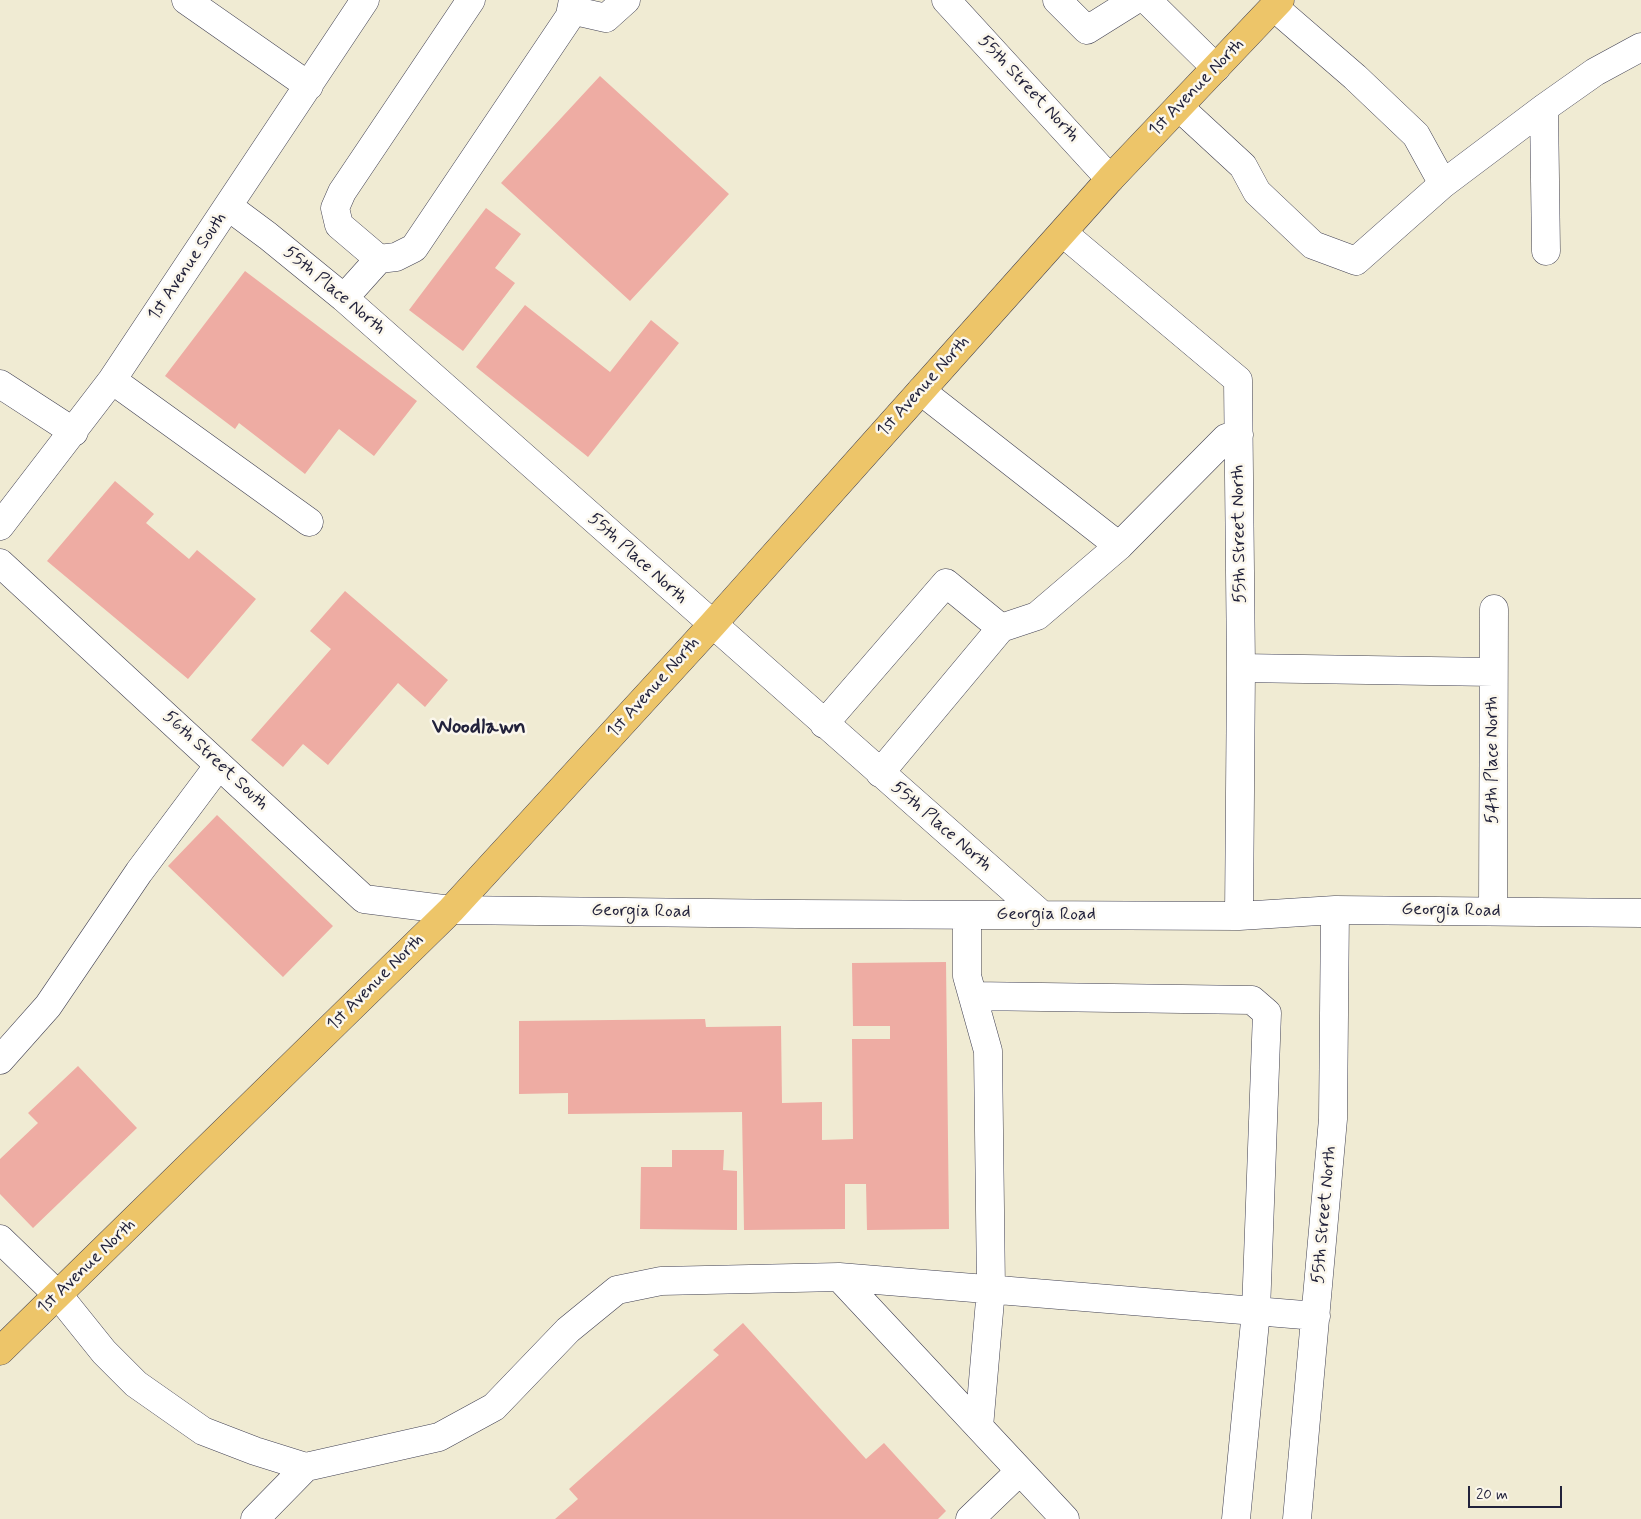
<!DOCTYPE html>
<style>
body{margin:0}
#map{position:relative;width:1641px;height:1519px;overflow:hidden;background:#f0ebd3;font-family:Mynerve,sans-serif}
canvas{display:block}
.scale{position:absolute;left:1468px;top:1486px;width:94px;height:22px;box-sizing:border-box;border:2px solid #22223b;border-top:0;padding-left:6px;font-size:15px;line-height:18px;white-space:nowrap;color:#22223b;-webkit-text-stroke:4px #fbf7ec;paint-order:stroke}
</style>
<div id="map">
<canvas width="1641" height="1519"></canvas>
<div class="scale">20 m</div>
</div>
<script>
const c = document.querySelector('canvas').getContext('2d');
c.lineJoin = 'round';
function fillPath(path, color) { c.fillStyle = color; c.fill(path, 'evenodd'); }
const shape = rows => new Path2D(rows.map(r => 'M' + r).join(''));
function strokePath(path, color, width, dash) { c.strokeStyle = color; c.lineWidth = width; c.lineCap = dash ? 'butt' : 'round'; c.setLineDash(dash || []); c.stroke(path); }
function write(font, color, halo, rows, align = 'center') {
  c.font = font + ' Mynerve,sans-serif'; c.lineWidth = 5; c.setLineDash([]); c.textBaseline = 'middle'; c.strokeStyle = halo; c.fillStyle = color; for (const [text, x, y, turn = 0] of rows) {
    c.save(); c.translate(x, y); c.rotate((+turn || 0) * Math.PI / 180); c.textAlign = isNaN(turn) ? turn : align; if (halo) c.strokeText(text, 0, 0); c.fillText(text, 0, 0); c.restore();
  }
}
const building = shape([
 [600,76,729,194,630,301,501,183],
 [486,208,521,234,495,268,515,283,463,351,409,310],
 [245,271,417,401,374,456,339,429,305,474,239,423,235,429,165,376],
 [525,305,610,372,651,320,679,343,588,457,476,367],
 [115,481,154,514,146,523,189,559,197,550,256,599,188,679,47,561],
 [345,591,448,680,425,707,398,683,328,765,303,744,283,767,251,740,331,649,310,631],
 [217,815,333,926,283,977,168,866],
 [946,962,949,1229,867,1230,866,1184,845,1184,845,1229,744,1230,742,1112,568,1114,568,1093,519,1094,519,1021,705,1019,706,1027,781,1026,782,1103,822,1102,822,1140,853,1139,852,1039,890,1039,890,1026,853,1026,852,963],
 [78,1066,137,1128,33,1228,0,1194,0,1159,38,1123,28,1113],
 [672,1150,724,1150,723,1170,737,1171,737,1230,640,1229,641,1167,672,1167],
 [743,1323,866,1459,884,1443,946,1511,938,1519,555,1519,578,1499,569,1489,719,1355,713,1350]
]);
const minor = shape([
 [186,0,309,86],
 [946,0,1110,179],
 [1057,0,1087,30,1135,0],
 [1147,0,1216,68],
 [1274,7,1355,77,1416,135,1443,184],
 [571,10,606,18,626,0],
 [1179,107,1243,166,1257,192,1313,245,1356,261,1443,184,1544,108,1595,72,1641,47],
 [1544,108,1546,251],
 [229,207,268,236,344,298,1042,915],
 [1063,233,1238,380,1241,668,1239,916],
 [379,259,339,225,335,208,342,192,471,0],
 [344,298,379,259,396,257,414,248,570,16,573,0],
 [112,380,309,522],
 [0,384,74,432],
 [921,391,1119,546],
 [0,526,112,380,365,0],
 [0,563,364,899,451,910,797,914,1239,916,1335,910,1641,913],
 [1001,628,1037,616,1119,546,1226,438,1239,435],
 [1241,668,1493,672],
 [824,724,946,583,1001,628,880,773],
 [1493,911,1494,609],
 [967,915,967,976,988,1051,991,1289,979,1427],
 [973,996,1252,1000,1267,1013,1256,1311,1236,1519],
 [0,1060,48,1006,139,872,219,765],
 [0,1239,59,1296,104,1352,136,1384,203,1431,255,1451,306,1467],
 [839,1277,1065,1519],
 [255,1519,306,1467,439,1437,494,1407,568,1330,617,1290,661,1281,839,1277,1316,1316],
 [970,1519,1020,1471],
 [1297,1519,1333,1119,1335,910]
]);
const major = shape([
 [0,1351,451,910,712,625,1110,179,1280,0]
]);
const streetNames = [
 ["1st Avenue North",1197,88,-46],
 ["55th Street North",1028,89,47],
 ["1st Avenue South",188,267,-56],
 ["55th Place North",334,291,40],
 ["1st Avenue North",924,387,-48],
 ["55th Street North",1240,534,-91],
 ["55th Place North",637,559,42],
 ["1st Avenue North",654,688,-48],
 ["54th Place North",1493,760,-90],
 ["56th Street South",215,761,43],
 ["55th Place North",941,827,41],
 ["Georgia Road",1451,911,1],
 ["Georgia Road",641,912,1],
 ["Georgia Road",1046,915],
 ["1st Avenue North",376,983,-45],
 ["55th Street North",1325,1215,-85],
 ["1st Avenue North",87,1267,-44]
];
const districtNames = [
 ["Woodlawn",479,728]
];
fillPath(building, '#eeaca3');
strokePath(minor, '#414052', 29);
strokePath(major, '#414052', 29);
strokePath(minor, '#fff', 28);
strokePath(major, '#edc569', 28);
write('18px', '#22223b', '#fbf7ec', streetNames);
write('bold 22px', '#22223b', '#fbf7ec', districtNames);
</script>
